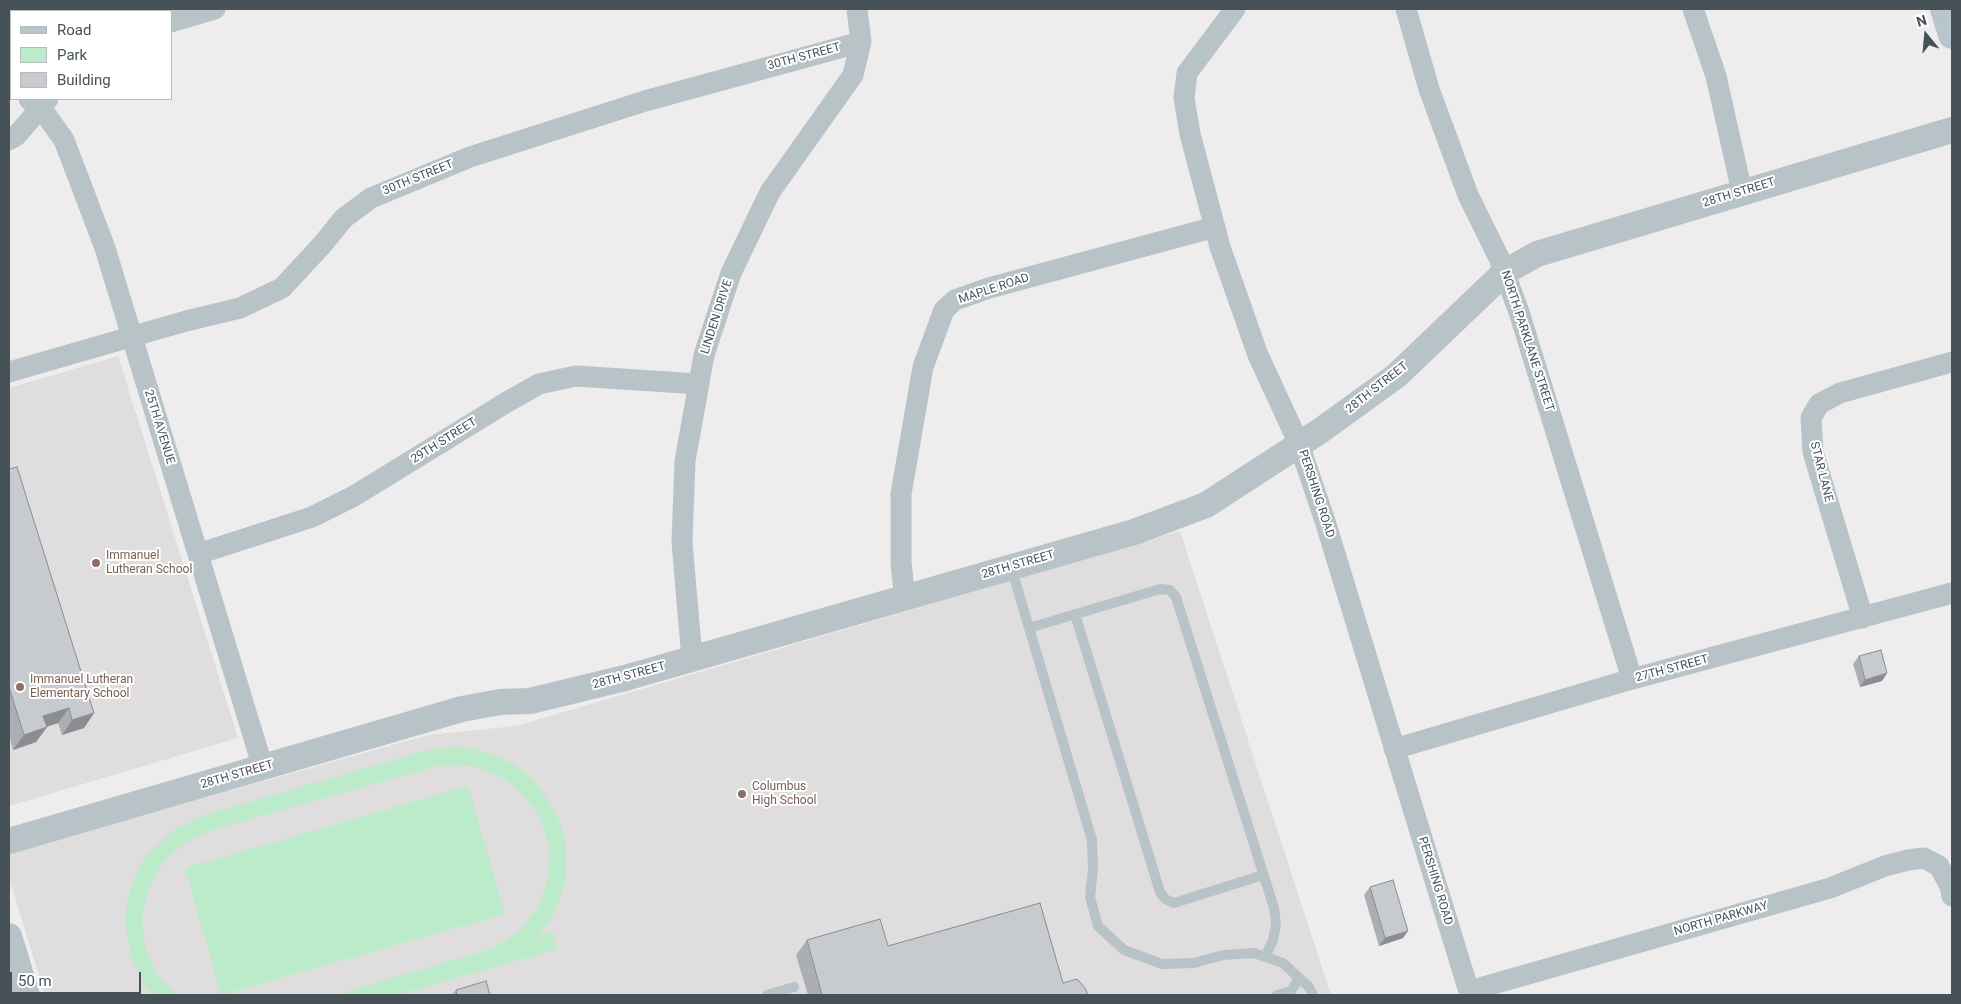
<!DOCTYPE html>
<style>
body{margin:0}
#map{position:relative;width:1961px;height:1004px;overflow:hidden;background:#efeced;font-family:Roboto,sans-serif}
canvas{display:block}
.frame{position:absolute;inset:0;border:10px solid #465258;pointer-events:none}
.legend{position:absolute;left:10px;top:10px;width:162px;height:90px;box-sizing:border-box;background:#fff;border:1px solid #b5babc;margin:0;padding:6px 9px;list-style:none;font-size:15px;color:#465258}
.legend li{display:flex;align-items:center;gap:10px;height:25px}
.legend b{width:25px;border:1px solid #b5babc}
.north{position:absolute;left:1901px;top:10px;width:50px;height:50px;-webkit-text-stroke:4px #fff;paint-order:stroke;rotate:343deg;font-size:14px;font-weight:700;line-height:20px;text-align:center;color:#465258}
.north::after{content:'';display:block;margin:auto;width:18px;height:22px;background:#465258;clip-path:polygon(50% 0,100% 100%,50% 72%,0 100%)}
.scale{position:absolute;left:10px;top:972px;width:131px;height:22px;box-sizing:border-box;border:2px solid #465258;border-top:0;padding-left:6px;font-size:15px;line-height:18px;white-space:nowrap;color:#465258;-webkit-text-stroke:4px #fff;paint-order:stroke}
</style>
<div id="map">
<canvas width="1961" height="1004"></canvas>
<div class="frame"></div>
<ul class="legend">
<li><b style="height:6px;background:#b9c5cd"></b>Road</li>
<li><b style="height:14px;background:#bcebc9"></b>Park</li>
<li><b style="height:14px;background:#c7cacf"></b>Building</li>
</ul>
<div class="north">N</div>
<div class="scale">50 m</div>
</div>
<script>
const c = document.querySelector('canvas').getContext('2d');
c.lineJoin = 'round';
function fillPath(path, color) { c.fillStyle = color; c.fill(path, 'evenodd'); }
const shape = rows => new Path2D(rows.map(r => 'M' + r).join(''));
function strokePath(path, color, width, dash) { c.strokeStyle = color; c.lineWidth = width; c.lineCap = dash ? 'butt' : 'round'; c.setLineDash(dash || []); c.stroke(path); }
function write(font, color, halo, rows, align = 'center') {
  c.font = font + ' Roboto,sans-serif'; c.lineWidth = 4; c.setLineDash([]); c.textBaseline = 'middle'; c.strokeStyle = halo; c.fillStyle = color; for (const [text, x, y, turn = 0] of rows) {
    c.save(); c.translate(x, y); c.rotate((+turn || 0) * Math.PI / 180); c.textAlign = isNaN(turn) ? turn : align; if (halo) c.strokeText(text, 0, 0); c.fillText(text, 0, 0); c.restore();
  }
}
const education = shape([
 [118,356,238,738,9,806,9,388],
 [1180,531,1331,995,45,995,9,878,9,853,428,735,516,726]
]);
const green = shape([
 [457,747,474,749,492,754,508,761,523,771,536,783,556,812,562,829,566,847,565,882,560,899,553,916,538,936,553,932,558,949,397,995,335,995,494,948,519,931,538,907,548,879,549,849,541,820,533,807,512,785,500,776,471,766,441,765,212,830,185,843,163,863,155,876,148,890,142,920,146,950,152,964,159,977,176,995,152,995,145,987,130,954,125,919,127,902,132,884,139,868,149,853,175,829,208,814,421,752,439,748],
 [468,786,505,914,221,995,185,868]
]);
const service = shape([
 [1011,567,1092,840,1093,869,1090,897,1098,926,1124,950,1162,964,1194,963,1223,955,1254,953,1283,963,1309,987,1313,995],
 [1075,614,1160,892,1165,899,1174,903,1263,875],
 [1029,628,1160,589,1170,590,1176,597,1274,908,1276,924,1273,940,1265,957],
 [767,995,794,987],
 [1277,995,1291,991,1299,978]
]);
const minor = shape([
 [1235,9,1187,73,1184,98,1190,134,1220,247,1258,355,1299,444,1325,521,1470,995],
 [1406,9,1429,89,1468,195,1499,258,1519,312,1632,679],
 [1693,9,1716,76,1742,192],
 [171,22,215,9],
 [9,81,11,83],
 [29,99,46,115,64,140,105,248,263,768],
 [9,140,16,136,48,99],
 [9,372,186,321,240,308,282,288,321,246,344,218,371,198,470,157,645,101,861,42],
 [198,554,312,517,354,496,507,402,539,384,576,376,699,384],
 [905,599,901,563,901,494,923,367,944,310,955,300,989,288,1215,227],
 [1863,618,1813,452,1811,418,1819,404,1840,393,1952,362],
 [692,659,682,542,685,461,704,355,731,273,770,192,853,75,861,42,857,9],
 [1394,749,1632,679,1952,593],
 [1469,991,1830,888,1885,866,1908,860,1924,858,1939,866,1950,886,1952,896]
]);
const tertiary = shape([
 [9,841,462,709,500,702,530,701,625,678,1134,532,1206,505,1320,431,1396,376,1505,272,1537,254,1952,130],
 [9,936,27,995]
]);
const secondary = shape([
 [1944,9,1952,35]
]);
const wall = shape([
 [9,469,94,713,84,728,62,735,58,723,47,727,36,742,13,750,9,735],
 [1859,656,1887,673,1882,681,1860,687,1853,664],
 [1370,887,1403,938,1379,946,1364,895],
 [807,940,888,946,1063,983,1088,995,808,995,796,955],
 [456,990,490,995,452,995]
]);
const shadedWall = shape([
 [1887,673,1882,681,1860,687,1865,680],
 [69,708,58,723,33,731,43,716],
 [94,713,84,728,62,735,72,720],
 [47,727,36,742,13,750,24,735],
 [1408,931,1403,938,1379,946,1385,938]
]);
const building = shape([
 [17,467,94,713,72,720,69,708,43,716,47,727,24,735,9,687,9,469,17,467],
 [1881,650,1887,673,1865,680,1859,656,1881,650],
 [1393,880,1408,931,1385,938,1370,887,1393,880],
 [1040,903,1063,983,1077,979,1085,988,1088,995,822,995,807,940,880,919,888,946,1040,903],
 [486,981,490,995,457,995,456,990,486,981]
]);
const markers = [
 [96,563,5,"#8d6e63"],
 [20,687,5,"#8d6e63"],
 [742,794,5,"#8d6e63"]
];
const streetNames = [
 ["30TH STREET",804,57,-15],
 ["30TH STREET",418,178,-22],
 ["28TH STREET",1739,193,-17],
 ["MAPLE ROAD",994,289,-18],
 ["LINDEN DRIVE",717,317,-72],
 ["NORTH PARKLANE STREET",1527,341,72],
 ["28TH STREET",1377,388,-38],
 ["25TH AVENUE",159,427,73],
 ["29TH STREET",444,441,-32],
 ["STAR LANE",1821,472,76],
 ["PERSHING ROAD",1316,494,72],
 ["28TH STREET",1018,565,-16],
 ["27TH STREET",1672,669,-15],
 ["28TH STREET",629,676,-15],
 ["28TH STREET",237,775,-16],
 ["PERSHING ROAD",1435,881,73],
 ["NORTH PARKWAY",1721,919,-16]
];
const educationNames = [
 ["Immanuel",106,556],
 ["Lutheran School",106,570],
 ["Immanuel Lutheran",30,680],
 ["Elementary School",30,694],
 ["Columbus",752,787],
 ["High School",752,801]
];
fillPath(education, '#e0ddde');
fillPath(green, '#bcebc9');
strokePath(service, '#b8c3c8', 10);
strokePath(minor, '#b8c3c8', 21);
strokePath(tertiary, '#b8c3c8', 26);
strokePath(secondary, '#b9c5cd', 28);
fillPath(wall, '#abaeb2');
fillPath(shadedWall, '#8b8d91');
fillPath(building, '#c7cacf');
strokePath(building, '#8b8d91', 1);
for (const [x, y, r, color] of markers) { const dot = new Path2D(); dot.arc(x, y, r, 0, 2 * Math.PI); c.fillStyle = color; c.fill(dot); strokePath(dot, '#fff', 2); }
write('12px', '#465258', '#fff', streetNames);
write('12px', '#785e54', '#fff', educationNames, 'left');
</script>
